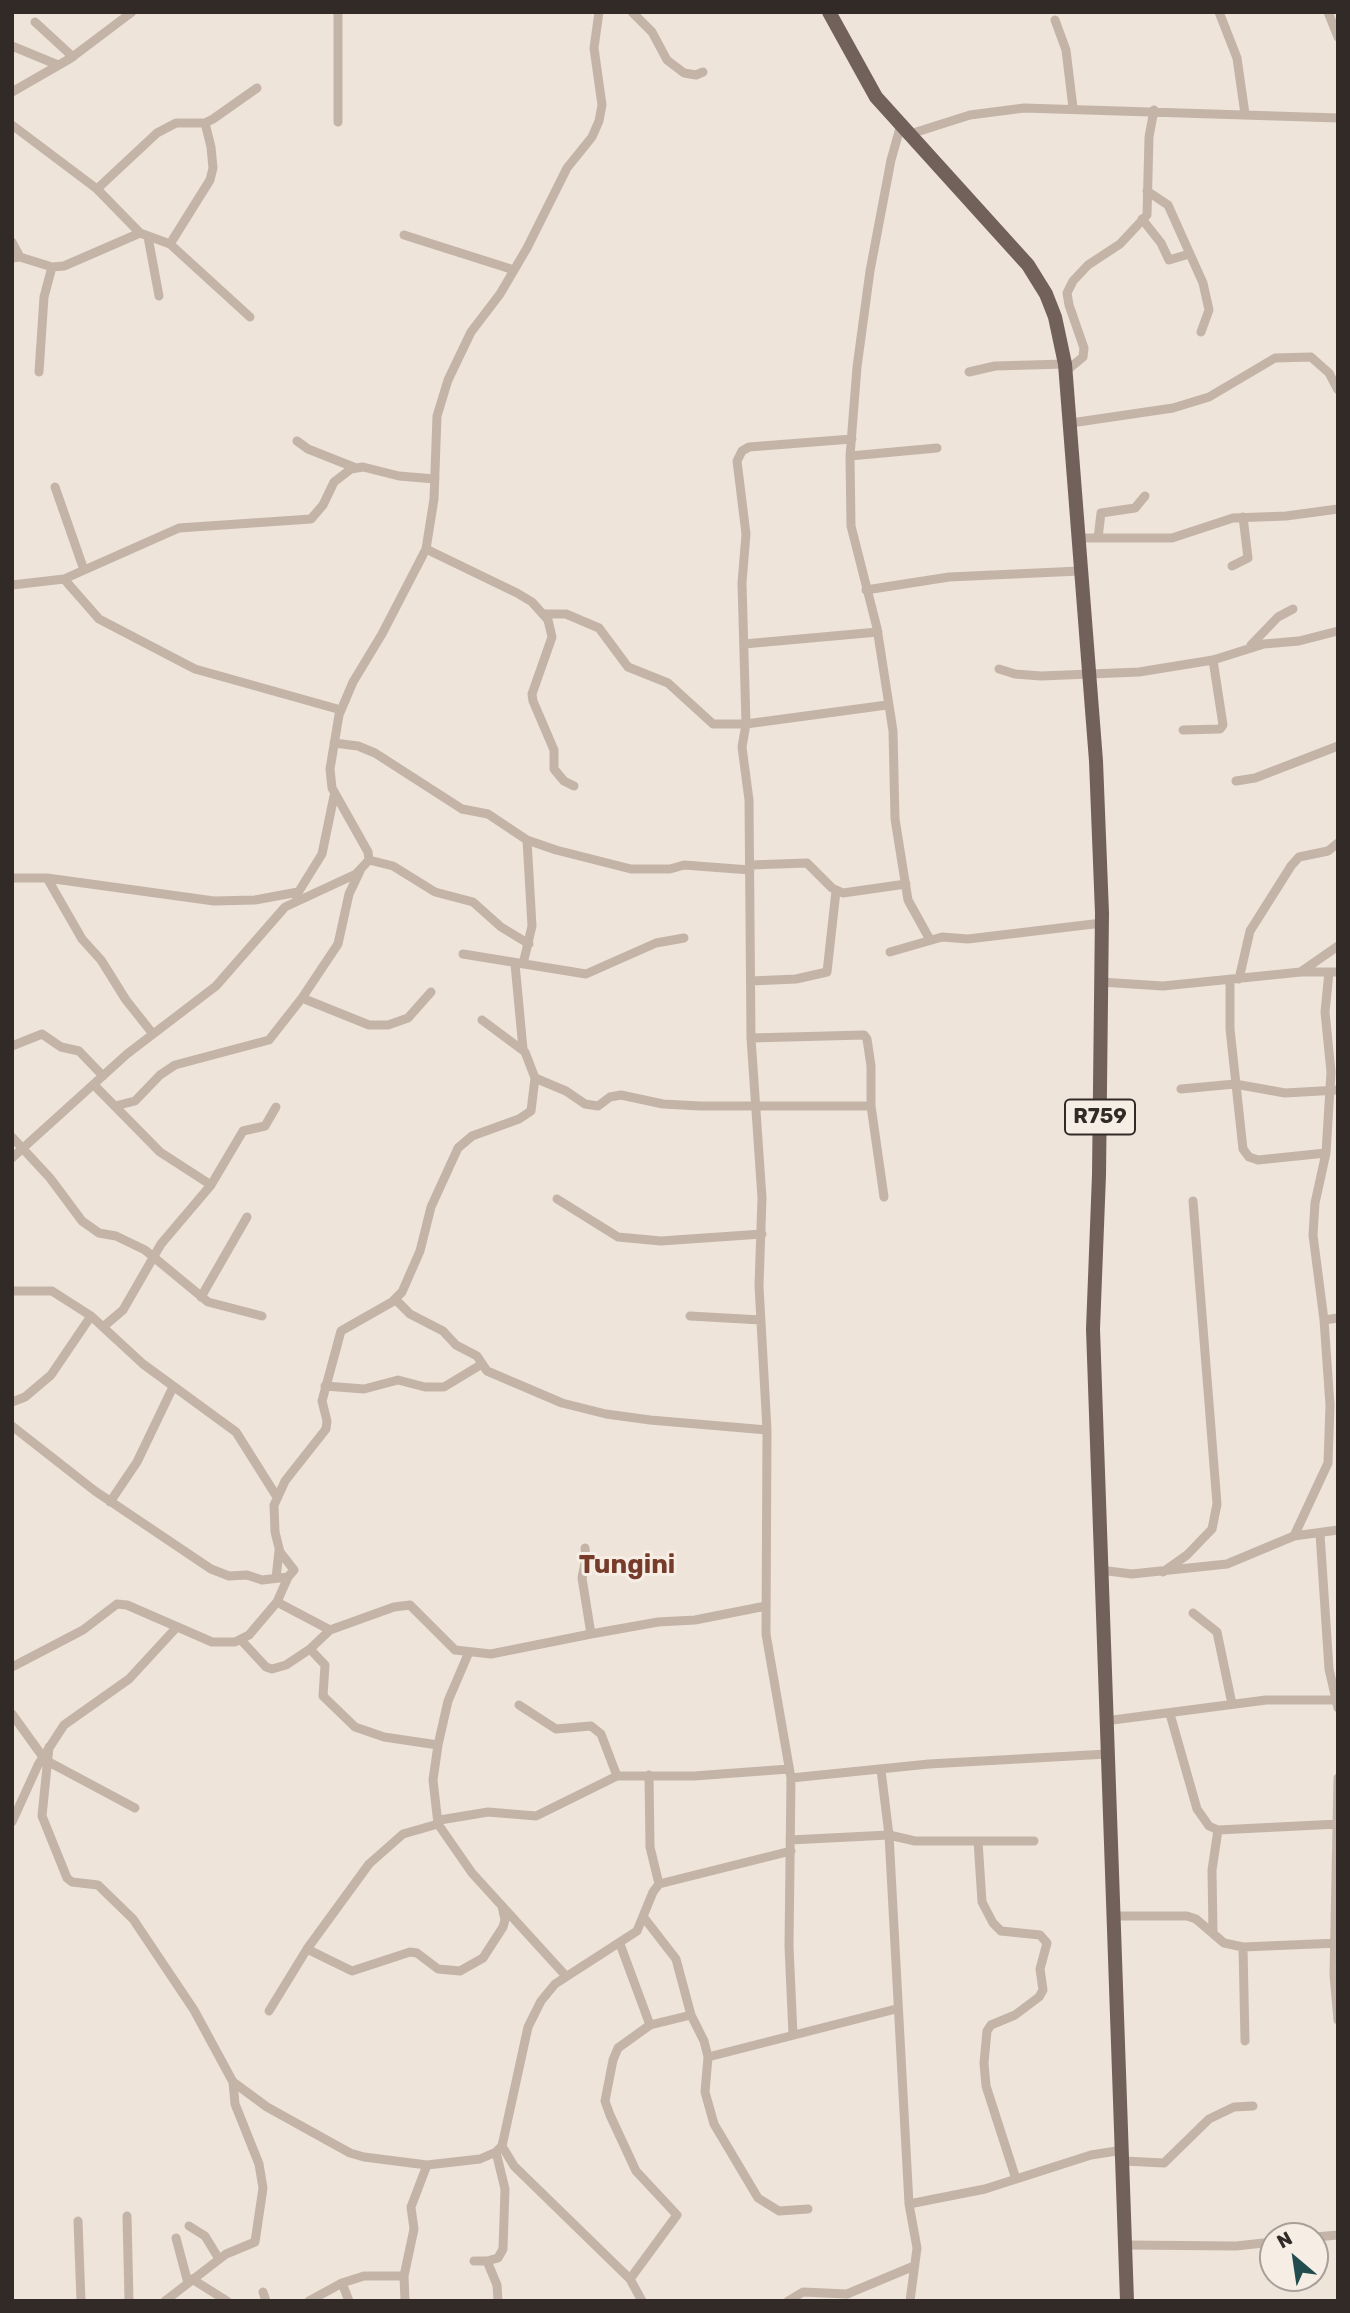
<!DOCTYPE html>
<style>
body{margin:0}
#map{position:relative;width:1350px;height:2313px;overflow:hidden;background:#eee4da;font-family:Rubik,sans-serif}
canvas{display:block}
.frame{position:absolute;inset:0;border:14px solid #322a27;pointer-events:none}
.north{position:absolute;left:1259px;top:2222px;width:70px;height:70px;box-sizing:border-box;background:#f6eee5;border:2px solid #a8a099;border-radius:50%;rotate:331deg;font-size:19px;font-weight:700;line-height:28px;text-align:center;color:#322a27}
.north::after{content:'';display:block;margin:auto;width:24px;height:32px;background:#224c4e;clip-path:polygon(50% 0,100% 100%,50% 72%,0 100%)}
</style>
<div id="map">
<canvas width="1350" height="2313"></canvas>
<div class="frame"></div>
<div class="north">N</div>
</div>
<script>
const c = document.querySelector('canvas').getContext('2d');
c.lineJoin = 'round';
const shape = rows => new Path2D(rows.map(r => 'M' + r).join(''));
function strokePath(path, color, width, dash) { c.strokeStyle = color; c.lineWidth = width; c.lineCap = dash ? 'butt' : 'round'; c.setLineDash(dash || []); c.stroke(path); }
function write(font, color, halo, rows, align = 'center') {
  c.font = font + ' Rubik,sans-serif'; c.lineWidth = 6; c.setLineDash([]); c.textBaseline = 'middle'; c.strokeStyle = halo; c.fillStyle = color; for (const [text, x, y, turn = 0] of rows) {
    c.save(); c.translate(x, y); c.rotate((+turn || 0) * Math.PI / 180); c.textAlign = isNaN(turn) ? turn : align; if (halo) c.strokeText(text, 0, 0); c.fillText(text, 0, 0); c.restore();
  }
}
const street = shape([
 [632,12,652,32,667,60,684,73,696,75,703,72],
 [1219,12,1237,58,1245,114],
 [1328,12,1338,37],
 [1055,20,1066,50,1073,108],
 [35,22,73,57],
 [12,46,58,65],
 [12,92,71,58,132,12],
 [338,122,338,12],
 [12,125,97,189,140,233],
 [900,128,891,160,870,271,857,367,850,456,851,526,877,628,893,731,895,819,908,900,929,938],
 [907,135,970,115,1024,108,1338,118],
 [97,189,157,133,176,123,205,123,213,119,257,88],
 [1147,191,1168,205,1203,283,1209,310,1201,332],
 [1142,219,1161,243,1169,260,1189,254],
 [404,235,514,270],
 [148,237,159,296],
 [12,242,20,257],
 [170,244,210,180,213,168,211,147,205,123],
 [12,258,20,257,52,267,64,266,140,233,170,244,250,317],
 [1066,371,1083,357,1084,348,1069,305,1067,293,1073,281,1088,265,1120,244,1147,215,1149,137,1154,110],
 [39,372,44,297,52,267],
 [969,372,995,366,1065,364],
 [1071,423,1173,408,1209,397,1275,358,1311,357,1329,373,1338,390],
 [297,441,308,449,356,468],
 [850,456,937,448],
 [55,487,84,570],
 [1078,538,1172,538,1233,518,1286,516,1338,509],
 [1098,538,1101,513,1135,508,1145,496],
 [426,549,517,593,532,602,548,620,552,637,532,694,533,701,554,750,554,769,564,781,574,786],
 [1232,566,1248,558,1243,517],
 [64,579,99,619,195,669,341,710],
 [12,585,64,579,179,528,311,519,323,505,334,482,351,469,363,467,399,476,435,479],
 [866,590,949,577,1080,571],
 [545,614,566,614,599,628,628,667,668,683,713,724,746,724,887,705],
 [744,644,878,632],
 [1251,645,1278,617,1293,609],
 [999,669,1015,674,1041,676,1139,672,1213,660,1264,644,1299,641,1338,631],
 [1183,730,1220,729,1223,725,1213,660],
 [334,743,358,746,375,753,462,809,488,814,527,840,556,850,631,869,670,869,684,865,750,870],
 [1236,781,1255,778,1338,746],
 [369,860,393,866,435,892,473,902,501,927,529,944],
 [750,865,807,863,832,888,843,893,906,884],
 [12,878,47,878,214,901,255,900,298,892],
 [47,878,82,939,101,960,126,1000,153,1034],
 [296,896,322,854,334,796],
 [890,952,942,937,968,939,1102,923],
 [463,954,586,974,656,943,684,938],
 [515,964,523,1049],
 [523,964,532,926,527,840],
 [1302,971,1338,946],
 [1239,979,1250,931,1291,866,1299,857,1328,851,1338,843],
 [1230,980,1230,1029,1243,1149,1249,1157,1258,1160,1326,1153],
 [751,981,796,979,827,972,836,891],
 [1100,982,1163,986,1301,972,1338,972],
 [302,998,338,944,349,894,360,871],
 [751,1038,864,1035,867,1039,871,1066,871,1106,884,1197],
 [12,1046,42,1034,61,1047,79,1051,103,1076],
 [535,1078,566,1091,585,1104,598,1106,610,1097,621,1095,663,1104,700,1106,871,1106],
 [94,1085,160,1152,211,1185],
 [1181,1089,1235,1084,1285,1093,1338,1090],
 [115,1106,135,1101,160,1075,175,1065,269,1040,302,998,369,1025,388,1025,408,1018,431,992],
 [12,1137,50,1178,82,1221,99,1233,116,1236,145,1250,208,1302,262,1316],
 [12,1158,127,1054,216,986,285,907,356,874,369,860,368,852,332,788,330,769,339,715,353,682,382,634,426,549,434,499,437,416,448,380,471,332,500,294,527,248,567,168,592,137,599,121,602,105,594,48,599,12],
 [557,1199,618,1237,661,1241,762,1234],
 [12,1291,52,1291,91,1316,143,1364,236,1432,277,1497],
 [201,1297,247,1217],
 [395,1299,410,1314,443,1331,456,1345,477,1356,487,1371,562,1403,606,1414,650,1420,767,1430],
 [690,1316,761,1320],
 [1324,1320,1338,1318],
 [103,1327,123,1310,161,1244,211,1185,243,1131,265,1126,276,1107],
 [325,1386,364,1389,398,1380,425,1387,444,1387,482,1364],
 [12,1402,25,1397,51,1375,91,1316],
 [12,1426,95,1491,211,1569,229,1576,247,1575,262,1580,288,1577,277,1602,249,1635,235,1642,212,1642,127,1605,117,1604,83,1630,12,1667],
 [110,1502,137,1462,173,1387],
 [1320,1534,1329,1669,1338,1708],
 [1294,1536,1328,1463,1330,1405,1324,1320,1313,1235,1315,1203,1326,1153,1331,1072,1325,1012,1329,972],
 [585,1548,586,1558,582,1578,591,1634],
 [1100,1570,1132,1574,1227,1564,1294,1536,1338,1530],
 [1163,1572,1187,1555,1212,1529,1217,1504,1193,1201],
 [288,1577,294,1570,280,1552,275,1532,274,1505,285,1481,326,1429,327,1421,322,1401,341,1331,392,1302,402,1292,420,1251,431,1207,458,1148,472,1136,519,1119,531,1111,535,1078,525,1052,482,1020],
 [276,1578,279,1551],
 [277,1602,330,1630,394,1607,410,1605,455,1650,491,1654,591,1634,658,1622,695,1620,766,1606],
 [1193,1613,1217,1632,1232,1704],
 [241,1640,266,1667,272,1669,286,1665,310,1649,330,1630],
 [310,1649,325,1665,323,1696,355,1727,384,1737,438,1745],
 [519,1705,556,1729,591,1726,601,1734,617,1776],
 [12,1714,43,1757],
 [1170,1714,1197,1809,1209,1826,1218,1830,1338,1824],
 [1105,1721,1266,1700,1338,1700],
 [49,1747,42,1816,67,1878,72,1882,98,1885,133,1919,194,2010,233,2082,267,2107,350,2153,364,2157,427,2165,480,2159,496,2152,502,2146,528,2027,541,2001,555,1984,637,1931,653,1892,659,1884,791,1851],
 [47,1761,135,1808],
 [881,1770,889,1835,909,2204,917,2248,910,2301],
 [649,1775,650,1847,659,1884],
 [791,1778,929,1764,1107,1754],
 [1338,1778,1334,1975,1338,2020],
 [440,1820,488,1812,536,1816,617,1776,694,1776,789,1769],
 [12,1822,38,1765,64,1725,129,1679,176,1628],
 [438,1824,472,1873,565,1975],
 [790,1840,889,1835,915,1841,1034,1841],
 [978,1841,982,1902,993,1923,1001,1931,1040,1935,1047,1943,1040,1969,1043,1990,1039,1997,1015,2015,991,2025,987,2031,984,2063,986,2086,1016,2179],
 [1113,1916,1187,1916,1196,1919,1224,1943,1243,1947,1338,1943],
 [645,1919,676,1959,691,2015,704,2041,708,2057,705,2092,714,2124,758,2198,779,2211,808,2209],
 [1213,1933,1212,1870,1218,1830],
 [620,1944,650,2025],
 [1243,1947,1245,2041],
 [307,1949,352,1971,410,1952,417,1953,438,1969,460,1971,483,1958,503,1927,505,1920,502,1906],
 [269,2011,307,1949,369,1864,403,1834,438,1824,433,1780,438,1745,448,1701,469,1652],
 [793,2035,789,1946,791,1778,766,1634,767,1430,759,1286,762,1198,751,1038,749,800,742,747,746,724,742,583,746,534,737,461,742,451,749,447,852,439],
 [708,2057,896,2009],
 [502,2146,514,2166,630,2279,642,2301],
 [1124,2161,1164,2163,1209,2119,1234,2107,1253,2106],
 [909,2204,985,2189,1091,2155,1123,2150],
 [127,2216,129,2301],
 [78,2221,81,2301],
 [189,2226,205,2236,219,2259],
 [1315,2237,1338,2235],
 [176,2238,188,2283],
 [1126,2245,1236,2246,1273,2242],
 [474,2261,487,2261,498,2258,503,2249,505,2189,496,2152],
 [487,2261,497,2285,498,2301],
 [192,2279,227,2301],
 [630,2279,677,2215,636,2171,610,2115,605,2101,613,2060,618,2048,650,2025,691,2015],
 [342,2283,349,2301],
 [263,2292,266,2301],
 [165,2301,226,2254,255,2242,263,2188,259,2164,235,2104,233,2082],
 [309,2301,342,2283,364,2276,404,2276],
 [405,2301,404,2276,414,2229,411,2207,427,2165],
 [788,2301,803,2292,847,2294,914,2266]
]);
const primary = shape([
 [829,12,876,97,1028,265,1046,294,1055,317,1065,364,1096,761,1102,913,1099,1175,1093,1329,1127,2301]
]);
const shields = [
 [1100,1117,70]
];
const shieldNames = [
 ["R759",1100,1117]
];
const quarterNames = [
 ["Tungini",627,1565]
];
strokePath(street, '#c4b4a8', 9);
strokePath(primary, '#72615a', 14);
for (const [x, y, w] of shields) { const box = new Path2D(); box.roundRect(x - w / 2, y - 17.5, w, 35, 5); c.fillStyle = '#f6eee5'; c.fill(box); strokePath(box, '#322a27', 2); }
write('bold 21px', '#322a27', null, shieldNames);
write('bold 26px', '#763b2a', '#f6eee5', quarterNames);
</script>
